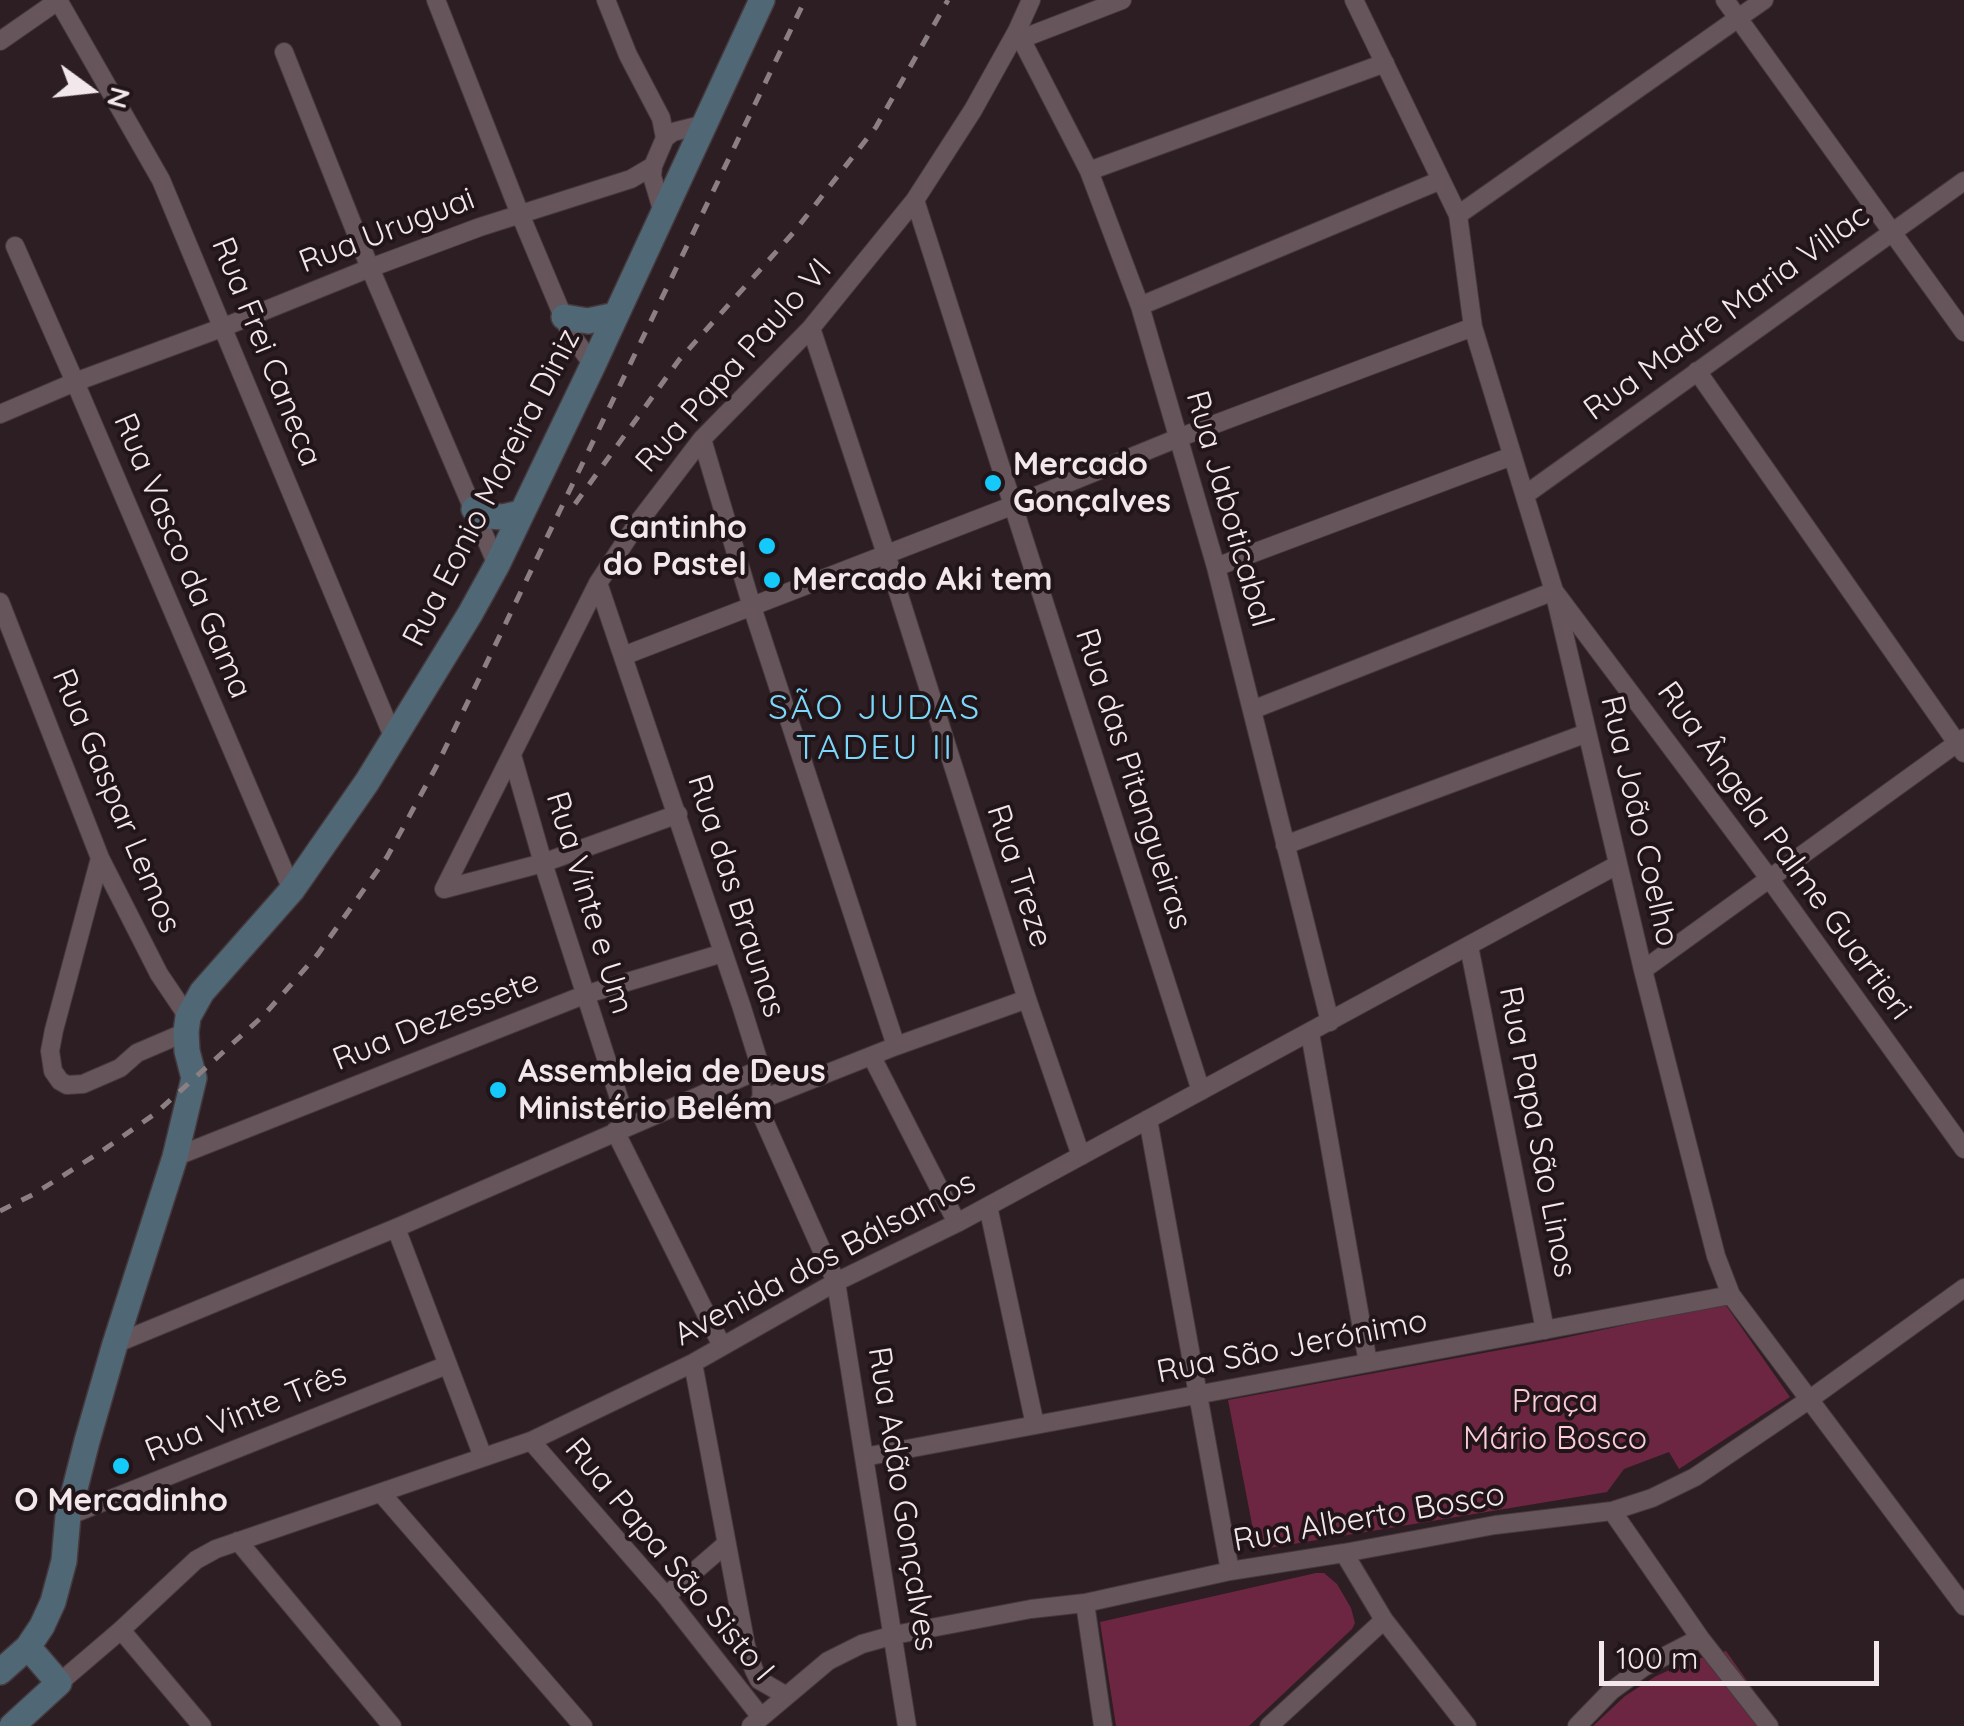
<!DOCTYPE html>
<meta charset="utf-8">
<style>
body{margin:0}
#map{position:relative;width:1964px;height:1726px;overflow:hidden;background:#2c1e22;font-family:Quicksand,sans-serif}
canvas{display:block}
.north{position:absolute;left:40px;top:40px;width:100px;height:100px;-webkit-text-stroke:8px #221519;paint-order:stroke;rotate:105deg;font-size:28px;font-weight:700;line-height:40px;text-align:center;color:#f2e7ea}
.north::after{content:'';display:block;margin:auto;width:35px;height:45px;background:#f2e7ea;clip-path:polygon(50% 0,100% 100%,50% 72%,0 100%)}
.scale{position:absolute;left:1599px;top:1641px;width:280px;height:45px;box-sizing:border-box;border:5px solid #f2e7ea;border-top:0;padding-left:12px;font-size:30px;line-height:35px;white-space:nowrap;color:#f2e7ea;-webkit-text-stroke:8px #221519;paint-order:stroke}
</style>
<div id="map">
<canvas width="1964" height="1726"></canvas>
<div class="north">N</div>
<div class="scale">100 m</div>
</div>
<script>
const c = document.querySelector('canvas').getContext('2d');
c.lineJoin = 'round';
function fillPath(path, color) { c.fillStyle = color; c.fill(path, 'evenodd'); }
const shape = rows => new Path2D(rows.map(r => 'M' + r).join(''));
function strokePath(path, color, width, dash) { c.strokeStyle = color; c.lineWidth = width; c.lineCap = dash ? 'butt' : 'round'; c.setLineDash(dash || []); c.stroke(path); }
function write(font, color, halo, rows, align = 'center') {
  c.font = font + ' Quicksand,sans-serif'; c.lineWidth = 8; c.setLineDash([]); c.textBaseline = 'middle'; c.strokeStyle = halo; c.fillStyle = color; for (const [text, x, y, turn = 0] of rows) {
    c.save(); c.translate(x, y); c.rotate((+turn || 0) * Math.PI / 180); c.textAlign = isNaN(turn) ? turn : align; if (halo) c.strokeText(text, 0, 0); c.fillText(text, 0, 0); c.restore();
  }
}
const green = shape([
 [1725,1304,1790,1397,1679,1469,1669,1452,1624,1469,1607,1492,1257,1550,1228,1400,1554,1340],
 [1316,1573,1324,1573,1337,1584,1351,1608,1355,1623,1352,1629,1249,1726,1116,1726,1100,1622],
 [1726,1651,1779,1726,1593,1726,1625,1696,1656,1676,1690,1661]
]);
const street = shape([
 [58,0,161,180,394,739],
 [436,0,520,214,570,333,593,365],
 [606,0,628,55,661,118,665,138,653,166,652,176,663,213],
 [1354,0,1458,215,1473,327,1554,591,1643,970,1716,1256,1731,1295,1964,1606],
 [1725,0,1964,332],
 [1017,31,1089,171,1140,306,1216,567,1330,1022],
 [1021,39,1122,0],
 [0,41,59,0],
 [284,52,370,268,497,565],
 [665,138,673,132,705,124],
 [1089,171,1385,63],
 [915,200,1201,1091],
 [1458,215,1764,0],
 [15,246,75,382,292,890],
 [1140,306,1441,180],
 [811,328,886,554,1027,999,1081,1156],
 [1697,371,1964,753],
 [0,414,75,382,224,327,370,268,480,227,631,179,653,166],
 [702,439,752,607,896,1046],
 [1525,495,1964,181],
 [1216,567,1512,456],
 [598,583,741,1005,761,1069,762,1116,836,1282,907,1726],
 [0,602,100,858,159,974,188,1017],
 [623,656,1014,505,1178,438,1473,327],
 [1252,710,1554,591,1769,878,1964,1149],
 [512,755,543,863,628,1126],
 [1285,845,1587,733],
 [100,858,54,1030,50,1051,53,1071,60,1081,67,1085,83,1084,120,1068,137,1053,186,1032],
 [444,889,598,583,637,524,702,439,811,328,915,200,973,110,1017,31,1031,0],
 [444,889,543,863,678,814],
 [1469,946,1545,1330],
 [1643,970,1964,738],
 [1310,1033,1368,1363],
 [872,1057,957,1223],
 [760,1100,896,1046,1027,999],
 [1148,1119,1230,1571],
 [615,1131,722,1346],
 [175,1157,584,995,723,953],
 [988,1206,1035,1425],
 [396,1228,483,1457],
 [115,1344,396,1228,761,1069],
 [693,1363,746,1646,754,1670,759,1680,785,1695],
 [531,1441,666,1596,761,1717],
 [864,1457,1731,1295],
 [381,1493,583,1726],
 [1612,1511,1700,1638,1769,1726],
 [68,1516,447,1365],
 [238,1541,392,1726],
 [1344,1553,1384,1620,1467,1726],
 [666,1596,726,1544],
 [1085,1603,1103,1726],
 [121,1630,202,1726],
 [59,1683,121,1630,196,1560,216,1549,531,1441,693,1363,836,1282,957,1223,1617,865],
 [751,1726,828,1661,862,1644,894,1635,1031,1609,1085,1603,1230,1571,1344,1553,1495,1525,1612,1511,1652,1498,1695,1477,1810,1399,1964,1288],
 [1269,1726,1384,1620],
 [1577,1726,1611,1691,1644,1667,1700,1638]
]);
const secondary = shape([
 [564,317,588,321,616,315],
 [474,509,488,516,503,517,521,513],
 [0,1672,28,1647,42,1626,53,1602,64,1561,68,1516,87,1441,115,1344,175,1157,194,1078,187,1051,186,1032,188,1017,202,992,292,890,367,782,470,614,497,565,593,365,762,0],
 [12,1726,59,1683,28,1647]
]);
const rail = shape([
 [575,504,679,360,794,232,876,127,948,0],
 [0,1211,34,1194,102,1151,156,1113,264,1015,318,954,387,857,436,767,478,681,805,0]
]);
const markers = [
 [993,483,10,"#15cafb"],
 [767,546,10,"#15cafb"],
 [772,580,10,"#15cafb"],
 [498,1090,10,"#15cafb"],
 [121,1466,10,"#15cafb"]
];
const streetNames = [
 ["Rua Uruguai",387,231,-21],
 ["Rua Madre Maria Villac",1727,313,-36],
 ["Rua Frei Caneca",266,352,68],
 ["Rua Papa Paulo VI",734,366,-48],
 ["Rua Eonio Moreira Diniz",492,488,-63],
 ["Rua Jaboticabal",1229,509,74],
 ["Rua Vasco da Gama",182,556,67],
 ["Rua das Pitangueiras",1133,779,72],
 ["Rua Gaspar Lemos",116,801,67],
 ["Rua João Coelho",1639,821,77],
 ["Rua Ângela Palme Guartieri",1784,851,54],
 ["Rua Treze",1019,876,72],
 ["Rua das Braunas",736,896,72],
 ["Rua Vinte e Um",589,903,73],
 ["Rua Dezessete",436,1021,-22],
 ["Rua Papa São Linos",1537,1132,79],
 ["Avenida dos Bálsamos",825,1259,-28],
 ["Rua São Jerónimo",1292,1347,-11],
 ["Rua Vinte Três",246,1413,-22],
 ["Rua Adão Gonçalves",902,1499,81],
 ["Rua Alberto Bosco",1369,1518,-10],
 ["Rua Papa São Sisto I",669,1560,50]
];
const poiNames = [
 ["Mercado",1013,465],
 ["Gonçalves",1013,502],
 ["Cantinho",747,528,"right"],
 ["do Pastel",747,565,"right"],
 ["Mercado Aki tem",792,580],
 ["Assembleia de Deus",518,1072],
 ["Ministério Belém",518,1109],
 ["O Mercadinho",121,1501,"center"]
];
const parkNames = [
 ["Praça",1555,1402],
 ["Mário Bosco",1555,1439]
];
const neighbourhoodNames = [
 ["SÃO JUDAS",875,708],
 ["TADEU II",875,748]
];
fillPath(green, '#6c2641');
strokePath(street, '#45393d', 20);
strokePath(secondary, '#45393d', 28);
strokePath(street, '#66555a', 18);
strokePath(secondary, '#506775', 25);
strokePath(rail, '#8b7f82', 5, [12, 12]);
for (const [x, y, r, color] of markers) { const dot = new Path2D(); dot.arc(x, y, r, 0, 2 * Math.PI); c.fillStyle = color; c.fill(dot); strokePath(dot, '#221519', 4); }
write('32px', '#f2e7ea', '#221519', streetNames);
write('bold 32px', '#f2e7ea', '#221519', poiNames, 'left');
write('32px', '#f9ccd8', '#221519', parkNames);
c.letterSpacing = '2.5px';
write('35px', '#7cd8fa', '#221519', neighbourhoodNames);
c.letterSpacing = '0px';
</script>
